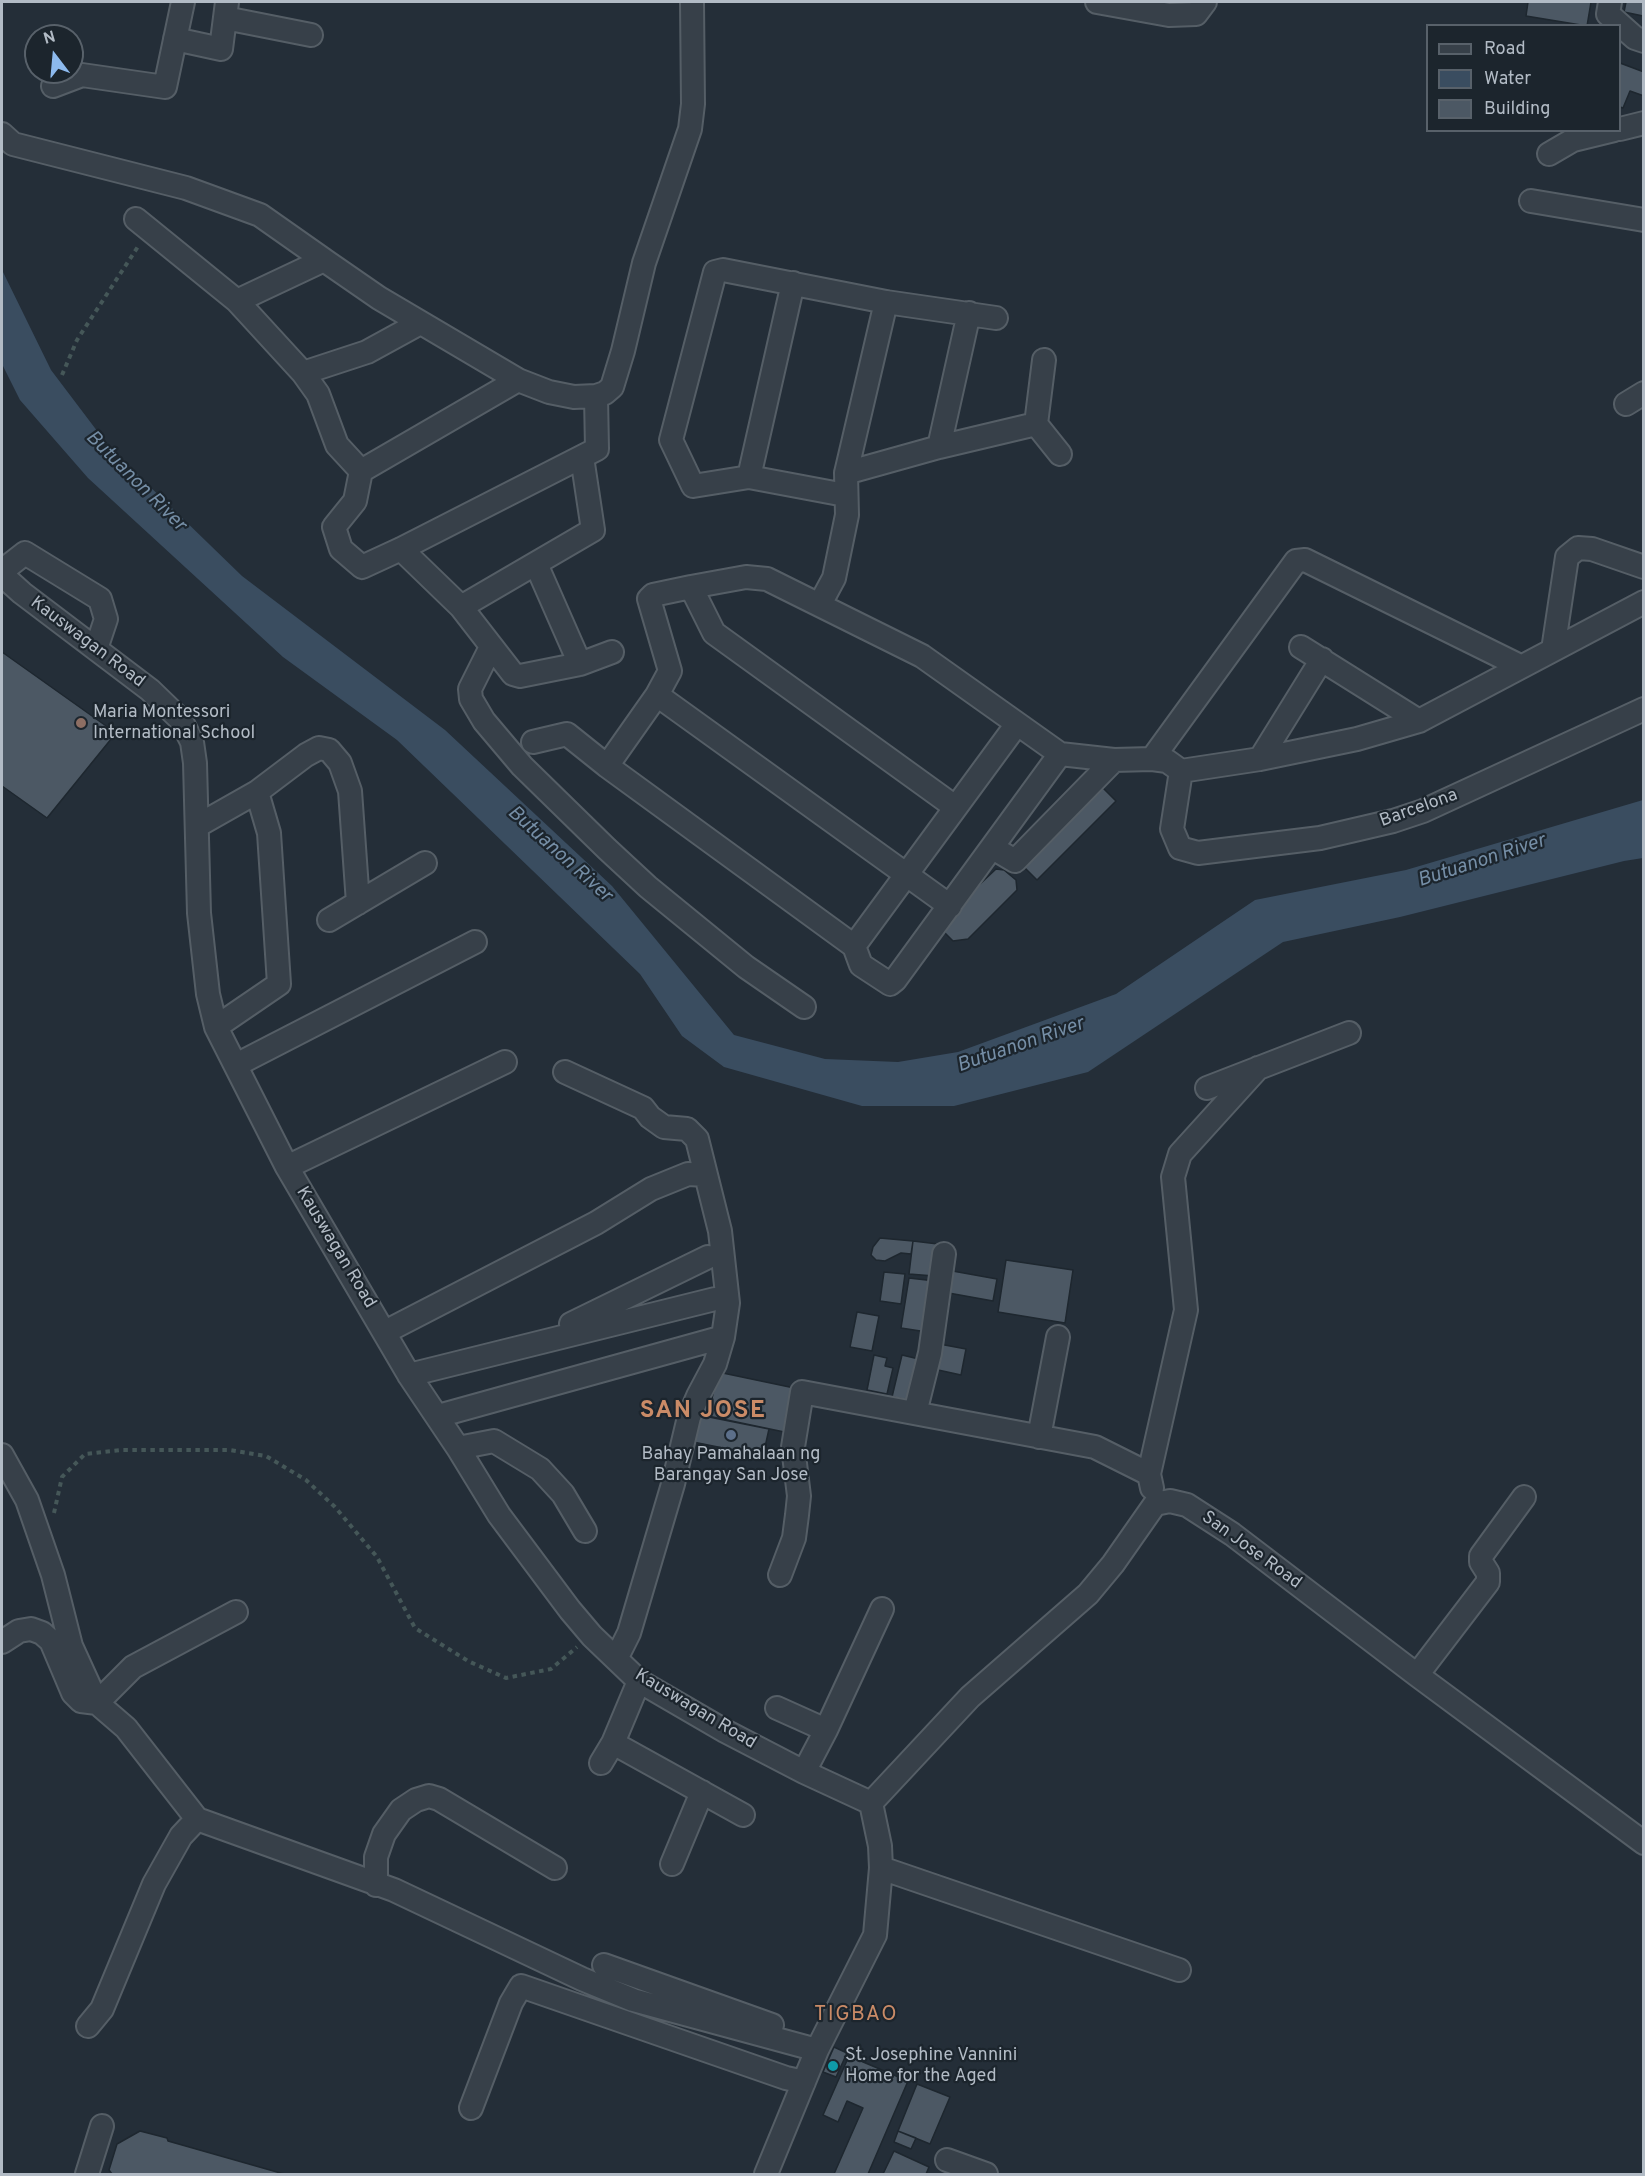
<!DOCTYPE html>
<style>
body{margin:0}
#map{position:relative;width:1645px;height:2176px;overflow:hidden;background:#242e38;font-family:Overpass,sans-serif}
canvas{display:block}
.frame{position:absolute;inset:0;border:3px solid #b2bbc5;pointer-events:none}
.legend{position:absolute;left:1426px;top:24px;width:195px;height:108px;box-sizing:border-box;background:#1c252d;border:2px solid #58616a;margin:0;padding:8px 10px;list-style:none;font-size:18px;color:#b2bbc5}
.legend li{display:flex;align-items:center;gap:12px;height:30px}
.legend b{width:30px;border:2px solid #58616a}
.north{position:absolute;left:24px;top:24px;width:60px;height:60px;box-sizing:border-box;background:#1c252d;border:2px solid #58616a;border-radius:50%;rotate:344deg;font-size:16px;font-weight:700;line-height:24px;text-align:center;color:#b2bbc5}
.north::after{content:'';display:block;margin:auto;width:21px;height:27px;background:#8dbaee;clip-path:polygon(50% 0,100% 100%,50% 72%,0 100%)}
</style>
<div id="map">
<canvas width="1645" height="2176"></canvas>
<div class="frame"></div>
<ul class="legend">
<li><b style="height:8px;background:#374049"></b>Road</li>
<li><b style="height:16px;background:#3a4d60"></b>Water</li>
<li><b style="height:16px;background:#4c5864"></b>Building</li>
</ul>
<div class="north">N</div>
</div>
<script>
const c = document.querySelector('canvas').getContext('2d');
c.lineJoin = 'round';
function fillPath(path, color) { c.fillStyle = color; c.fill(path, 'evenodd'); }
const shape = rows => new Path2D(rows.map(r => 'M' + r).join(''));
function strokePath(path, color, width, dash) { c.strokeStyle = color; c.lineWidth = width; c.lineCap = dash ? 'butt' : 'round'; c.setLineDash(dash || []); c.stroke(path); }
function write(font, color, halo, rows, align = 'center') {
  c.font = font + ' Overpass,sans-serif'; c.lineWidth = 4.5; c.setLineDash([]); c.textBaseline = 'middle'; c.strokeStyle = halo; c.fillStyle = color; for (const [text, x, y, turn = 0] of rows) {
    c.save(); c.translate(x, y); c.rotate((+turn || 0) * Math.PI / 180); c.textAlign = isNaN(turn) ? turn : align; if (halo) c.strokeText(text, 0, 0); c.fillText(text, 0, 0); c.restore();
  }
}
const water = shape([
 [2,270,51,370,110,448,242,576,445,730,612,886,734,1035,825,1059,898,1062,958,1052,1116,994,1255,900,1406,870,1643,800,1643,858,1624,861,1400,917,1283,942,1088,1072,954,1106,862,1106,724,1067,682,1036,640,974,397,740,283,657,88,478,20,400,2,364]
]);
const building = shape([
 [1528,2,1591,2,1587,26,1526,16,1528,2],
 [1626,2,1644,2,1643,16,1624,12,1626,2],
 [1620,63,1644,72,1644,96,1630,91,1623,108,1620,107,1620,63],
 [2,652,116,733,47,818,2,786,2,652],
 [1102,787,1116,801,1037,880,1023,866,1102,787],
 [996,869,1004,870,1016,880,1017,890,968,939,953,941,944,932,945,917,996,869],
 [880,1238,913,1241,911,1254,901,1253,885,1261,876,1260,871,1255,873,1247,880,1238],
 [913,1241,938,1244,934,1276,909,1274,913,1241],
 [1006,1260,1073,1270,1065,1323,998,1312,1006,1260],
 [947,1270,997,1279,993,1301,943,1292,947,1270],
 [884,1272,905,1274,901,1304,880,1301,884,1272],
 [909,1278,935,1281,927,1332,901,1328,909,1278],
 [857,1312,879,1316,872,1351,850,1347,857,1312],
 [934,1343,966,1349,961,1375,929,1368,934,1343],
 [874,1355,887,1358,885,1366,893,1368,887,1394,867,1390,874,1355],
 [902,1355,923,1360,914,1401,892,1397,902,1355],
 [718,1372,799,1389,789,1433,708,1416,718,1372],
 [699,1415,769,1429,763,1456,693,1442,699,1415],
 [834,2047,847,2053,836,2077,823,2072,834,2047],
 [849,2056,908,2081,868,2174,834,2174,863,2108,847,2101,838,2122,823,2115,849,2056],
 [917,2084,950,2097,930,2144,898,2131,917,2084],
 [140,2131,167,2138,168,2141,284,2174,112,2174,109,2170,117,2144,140,2131],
 [898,2131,916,2138,911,2149,894,2142,898,2131],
 [894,2151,929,2167,926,2174,883,2174,894,2151]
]);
const path = shape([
 [62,375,77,340,139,245],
 [54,1513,62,1477,85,1454,121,1450,230,1450,266,1456,306,1480,335,1507,377,1557,415,1628,468,1661,506,1678,551,1669,577,1647]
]);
const minor = shape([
 [1097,2,1169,15,1196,14,1205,2],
 [1610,2,1608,14,1635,38,1644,41],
 [225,18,311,35],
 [175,39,221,49,227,2],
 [53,86,82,75,165,87,183,2],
 [1620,129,1644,123],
 [2,134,13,144,186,188,260,215,324,260],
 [1549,154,1573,140,1614,130],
 [1531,201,1644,220],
 [136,219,237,301,303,373,318,394,337,445,361,471],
 [237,301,324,260,379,298,518,380,549,392,574,397,596,396,605,393,612,387,623,351,644,263,690,129,693,104,692,2],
 [1044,360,1036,424,1060,454],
 [303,373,367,352,420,323],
 [518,380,361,471,355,501,334,527,341,549,362,567,401,549,597,449,596,396],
 [1626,404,1644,393],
 [939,447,969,313],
 [846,473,939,447,1036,424],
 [749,477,793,283],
 [845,495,749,477,693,486,671,440,715,272,723,270,886,302,996,318],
 [401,549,461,607,513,674,520,676,580,664,612,652],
 [536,564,580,664],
 [2,571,25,553,100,599,106,619,96,649],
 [2,575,22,593,150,690,181,720,192,742,195,763,199,913,208,994,216,1027,287,1167,409,1375,458,1448,499,1515,570,1610,592,1636,639,1681,725,1731,804,1772,871,1803],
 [691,587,714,633,955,807],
 [820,604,834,578,847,515,846,473,886,302],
 [461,607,593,530,582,457],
 [491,647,470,689,471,699,484,721,522,766,607,849,648,887,746,967,804,1007],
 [1301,647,1419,721],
 [1553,650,1567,557,1578,548,1592,549,1644,567],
 [657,695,950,906],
 [533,742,567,734,607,766,854,946,861,965,890,984,895,980,1060,754],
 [1152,759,1296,561,1305,560,1520,666],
 [1260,759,1322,659],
 [607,766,657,695,670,671,649,599,653,595,691,587,746,577,767,579,922,656,1060,754,1114,760,1152,759,1167,761,1181,771,1260,759,1357,739,1419,721,1644,602],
 [1181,771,1172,829,1180,848,1198,853,1320,838,1393,821,1423,811,1644,709],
 [197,826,257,792,306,755,319,748,329,750,340,763,350,791,358,903],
 [993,848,1015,861,1114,760],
 [329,920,425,863],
 [854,946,1017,724],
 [216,1027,279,984,269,833,257,792],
 [236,1065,475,942],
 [565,1072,643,1108,650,1117,664,1127,687,1129,697,1139,720,1231,728,1303,723,1337,715,1364,698,1396,689,1417,673,1484,629,1633,616,1659],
 [1207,1088,1349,1033],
 [287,1167,505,1062],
 [571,1324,708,1257],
 [385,1332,596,1223,651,1189,688,1174,706,1175],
 [409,1375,715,1299],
 [915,1413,930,1353,944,1254],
 [438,1416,723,1337],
 [1039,1437,1058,1337],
 [458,1448,494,1441,540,1469,563,1494,585,1531],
 [2,1455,27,1500,53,1575,71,1646,97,1703,126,1728,197,1819,394,1890,582,1979,633,2000,817,2050],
 [1152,1488,1149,1474,1186,1310,1173,1177,1180,1154,1258,1068],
 [780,1575,794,1538,797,1515,799,1496,793,1447,802,1392,1095,1447,1149,1474],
 [2,1642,19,1631,31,1629,42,1633,51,1641,73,1693,81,1701,97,1703],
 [1417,1675,1488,1582,1488,1573,1481,1562,1481,1556,1524,1497],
 [97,1703,133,1667,236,1612],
 [777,1708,826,1730],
 [613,1743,743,1815],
 [601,1763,613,1743,639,1681],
 [804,1772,826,1730,882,1609],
 [871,1803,970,1697,1088,1594,1113,1564,1155,1504,1170,1501,1187,1505,1232,1534,1417,1675,1644,1843],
 [672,1864,702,1792],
 [881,1868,1179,1970],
 [376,1885,376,1857,384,1834,401,1810,416,1800,429,1796,439,1799,555,1868],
 [604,1965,772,2025],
 [88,2026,102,2009,154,1884,181,1836,197,1819],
 [471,2108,511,2003,521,1986,786,2078,804,2082],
 [947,2160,986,2174],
 [87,2174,102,2126],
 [766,2174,817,2050,875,1935,881,1868,880,1846,871,1803]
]);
const markers = [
 [81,723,6,"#8d6e63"],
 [731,1435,6,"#5c6f8a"],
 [833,2066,6,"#0f9aa8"]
];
const streetNames = [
 ["Kauswagan Road",87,643,37],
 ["Barcelona",1419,809,-20],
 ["Kauswagan Road",335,1248,59],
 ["San Jose Road",1251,1551,36],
 ["Kauswagan Road",695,1710,31]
];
const poiNames = [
 ["Maria Montessori",93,713],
 ["International School",93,734],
 ["Bahay Pamahalaan ng",731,1455,"center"],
 ["Barangay San Jose",731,1476,"center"],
 ["St. Josephine Vannini",845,2056],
 ["Home for the Aged",845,2077]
];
const waterNames = [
 ["Butuanon River",135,482,45],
 ["Butuanon River",559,855,42],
 ["Butuanon River",1482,862,-18],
 ["Butuanon River",1021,1046,-19]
];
const quarterNames = [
 ["TIGBAO",856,2016]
];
const districtNames = [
 ["SAN JOSE",703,1412]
];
fillPath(water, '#3a4d60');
fillPath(building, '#4c5864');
strokePath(building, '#1e272f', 1.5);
strokePath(minor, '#555e66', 26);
strokePath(path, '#455758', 4, [4.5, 4.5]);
strokePath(minor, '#374049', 22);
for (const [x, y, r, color] of markers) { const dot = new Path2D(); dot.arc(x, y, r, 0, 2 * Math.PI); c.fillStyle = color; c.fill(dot); strokePath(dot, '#1c252d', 2); }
write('18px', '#b2bbc5', '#1c252d', streetNames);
write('18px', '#b2bbc5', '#1c252d', poiNames, 'left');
write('italic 20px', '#758ea6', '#1c252d', waterNames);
c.letterSpacing = '1.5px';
write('21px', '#ca8b67', '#1c252d', quarterNames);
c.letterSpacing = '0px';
c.letterSpacing = '1.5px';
write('bold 24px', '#ca8b67', '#1c252d', districtNames);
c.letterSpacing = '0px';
</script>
